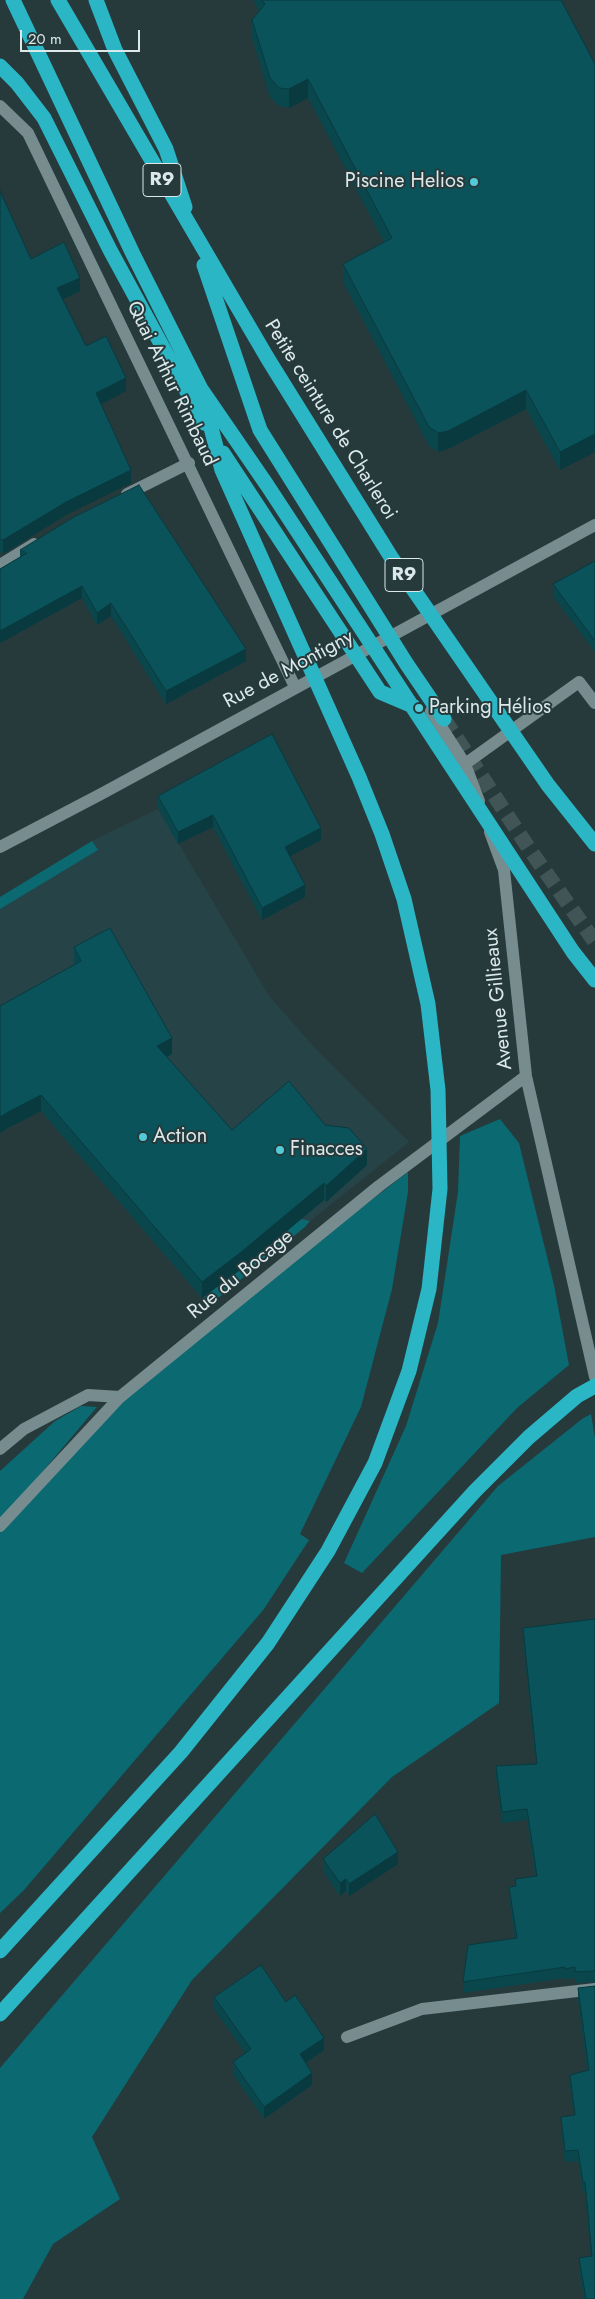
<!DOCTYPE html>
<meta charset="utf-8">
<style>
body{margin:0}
#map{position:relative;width:595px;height:2299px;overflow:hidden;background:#263a3c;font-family:Jost,sans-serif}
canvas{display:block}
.scale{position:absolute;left:20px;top:30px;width:120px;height:22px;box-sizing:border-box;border:2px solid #dce8ea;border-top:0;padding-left:6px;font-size:15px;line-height:18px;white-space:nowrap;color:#dce8ea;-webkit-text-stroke:4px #263a3c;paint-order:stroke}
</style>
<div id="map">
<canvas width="595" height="2299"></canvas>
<div class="scale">20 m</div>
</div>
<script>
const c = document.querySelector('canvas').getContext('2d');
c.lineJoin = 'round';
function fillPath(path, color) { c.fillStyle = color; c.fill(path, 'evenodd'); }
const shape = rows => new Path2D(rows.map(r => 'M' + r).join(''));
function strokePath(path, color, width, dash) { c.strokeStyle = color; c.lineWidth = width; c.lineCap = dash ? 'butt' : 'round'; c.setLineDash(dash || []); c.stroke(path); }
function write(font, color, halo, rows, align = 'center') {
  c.font = font + ' Jost,sans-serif'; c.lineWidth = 4; c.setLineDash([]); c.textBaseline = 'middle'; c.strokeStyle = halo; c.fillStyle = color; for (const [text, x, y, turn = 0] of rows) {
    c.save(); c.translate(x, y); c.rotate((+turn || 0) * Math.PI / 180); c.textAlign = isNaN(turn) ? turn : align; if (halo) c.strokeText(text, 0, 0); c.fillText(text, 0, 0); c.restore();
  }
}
const built = shape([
 [158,809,269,996,314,1047,409,1142,310,1221,301,1219,240,1270,202,1298,41,1111,0,1133,0,897,92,841]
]);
const green = shape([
 [92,841,98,850,0,909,0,897],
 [500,1119,519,1143,554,1285,569,1365,517,1408,362,1573,344,1563,406,1426,438,1323,458,1192,460,1136],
 [408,1172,408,1192,392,1289,361,1407,300,1534,309,1540,264,1609,24,1890,0,1913,0,1532,123,1401,348,1218],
 [301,1219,310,1221,305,1227,206,1308,202,1298,240,1270],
 [81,1406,97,1407,0,1522,0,1471,55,1421],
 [591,1414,595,1438,595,1537,501,1555,499,1703,392,1777,192,1980,92,2137,120,2199,53,2244,23,2299,0,2299,0,2068,498,1486,582,1419]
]);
const motorwayTunnel = shape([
 [444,719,528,847,595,942]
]);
const service = shape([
 [0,1449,24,1429,88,1395,120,1397],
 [347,2037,422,2009,595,1989]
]);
const minor = shape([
 [0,106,28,133,295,687],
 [127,494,189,463],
 [0,565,34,544],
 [431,711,465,764,479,801],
 [465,764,579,682,595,703],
 [490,832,504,870,526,1076,595,1377],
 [0,1526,120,1397,379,1186,526,1076]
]);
const secondary = shape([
 [0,847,103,793,595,525]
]);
const motorway = shape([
 [13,0,133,254,201,389,267,485,573,952,595,980],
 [58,0,268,359,391,557,548,785,595,844],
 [96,0,115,50,166,149,185,207],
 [0,66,17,83,44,118,110,250,204,423],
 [204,265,260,430,406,663,444,719],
 [223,453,380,692,413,706],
 [0,1951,181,1752,268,1643,328,1551,375,1463,409,1371,429,1289,440,1189,438,1090,428,1004,404,899,382,834,359,777,222,470,201,389],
 [0,2014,475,1491,529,1437,577,1396,595,1386]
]);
const wall = shape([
 [253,0,561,0,560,470,526,409,448,449,438,452,429,446,343,282,343,264,384,242,308,98,289,108,279,106,270,97,252,38,252,20,259,11],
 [0,191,31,259,80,291,63,299,86,346,126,391,101,404,131,483,66,515,3,554,0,552],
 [20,550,246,661,166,704,111,616,97,625,82,598,0,643,0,569,20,557],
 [595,561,595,652,553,596,553,584],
 [158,796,321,840,290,856,305,897,262,920,213,827,178,844,158,808],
 [74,947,172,1054,167,1057,232,1130,325,1125,367,1165,326,1202,324,1200,240,1270,202,1298,41,1111,10,1127,74,964],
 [595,1619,595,1982,575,1983,575,1978,565,1980,565,1978,463,1993,463,1982,515,1939,509,1898,509,1887,515,1886,515,1879,535,1876,527,1820,502,1823,496,1777,496,1766,536,1764,523,1639,523,1628],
 [323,1859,398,1864,349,1896,346,1891,340,1896,323,1871],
 [595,1986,595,2299,584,2299,579,2269,579,2258,591,2256,585,2193,583,2193,578,2161,565,2162,561,2128,561,2117,574,2116,570,2086,570,2075,587,2070,578,1999,578,1988],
 [214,1997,286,2002,324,2050,306,2063,312,2085,264,2119,233,2074,233,2062,245,2053,214,2009]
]);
const shadedWall = shape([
 [308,79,308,98,289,108,289,89],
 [80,278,80,291,57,302,57,288],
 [126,378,126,391,96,407,96,393],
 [526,390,526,409,448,449,438,452,438,433],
 [595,434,595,452,560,470,560,452],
 [131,470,131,483,66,515,3,554,3,540,66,502],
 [82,586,82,598,0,643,0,631],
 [111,603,111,616,97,625,97,613],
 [246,649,246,661,166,704,166,691],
 [213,815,213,827,178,844,178,832],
 [321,828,321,840,285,859,285,847],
 [305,885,305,897,262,920,262,908],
 [172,1038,172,1054,157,1062,157,1046],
 [41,1095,41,1111,10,1127,0,1133,0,1117,10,1111],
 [367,1149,367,1165,326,1202,326,1186],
 [324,1183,324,1200,240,1270,202,1298,202,1282],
 [398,1852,398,1864,349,1896,349,1884],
 [346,1879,346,1891,340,1896,340,1883],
 [324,2038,324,2050,300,2067,300,2054],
 [312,2073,312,2085,264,2119,264,2107]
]);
const building = shape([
 [262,0,561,0,595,64,595,434,560,452,526,390,448,431,438,433,429,427,343,264,392,238,308,79,289,89,279,88,270,78,252,20,265,4,262,0],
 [0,191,31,259,64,242,80,278,57,288,86,346,106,336,126,378,96,393,131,470,66,502,3,540,0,539,0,191],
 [139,485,246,649,166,691,111,603,97,613,82,586,0,631,0,569,27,553,20,550,74,517,139,485],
 [595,561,595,641,553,584,595,561],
 [272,734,321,828,285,847,305,885,262,908,213,815,178,832,158,796,272,734],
 [110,928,172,1038,157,1046,232,1130,289,1081,325,1125,349,1128,367,1149,326,1186,324,1183,240,1253,202,1282,41,1095,10,1111,0,1117,0,1006,81,961,74,947,110,928],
 [595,1619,595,1971,575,1972,575,1967,565,1969,565,1967,463,1982,468,1945,517,1938,509,1887,516,1886,515,1879,537,1876,527,1809,502,1812,496,1766,537,1764,523,1628,595,1619],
 [375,1814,398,1852,349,1884,346,1879,340,1883,323,1859,375,1814],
 [261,1965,286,2002,295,1995,324,2038,300,2054,312,2073,264,2107,233,2062,251,2049,214,1997,261,1965],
 [595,1986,595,2299,586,2299,579,2258,592,2256,585,2182,583,2182,578,2150,565,2151,561,2117,575,2115,570,2075,589,2070,578,1988,595,1986]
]);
const markers = [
 [474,182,5,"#52cbd8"],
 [419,708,5,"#52cbd8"],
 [143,1137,5,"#52cbd8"],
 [280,1150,5,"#52cbd8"]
];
const shields = [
 [162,180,38],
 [404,575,38]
];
const shieldNames = [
 ["R9",162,180],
 ["R9",404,575]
];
const poiNames = [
 ["Piscine Helios",464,182,"right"],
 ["Parking Hélios",429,708],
 ["Action",153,1137],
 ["Finacces",290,1150]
];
const streetNames = [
 ["Quai Arthur Rimbaud",171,384,64],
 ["Petite ceinture de Charleroi",330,420,58],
 ["Rue de Montigny",289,670,-28],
 ["Avenue Gillieaux",499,999,-96],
 ["Rue du Bocage",241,1275,-39]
];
fillPath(built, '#264447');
fillPath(green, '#0a6971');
strokePath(motorwayTunnel, '#415456', 15, [15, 8]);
strokePath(service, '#768c8f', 12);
strokePath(minor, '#768c8f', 12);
strokePath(secondary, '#768c8f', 12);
strokePath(motorway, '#2ab6c4', 15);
fillPath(wall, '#09474d');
fillPath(shadedWall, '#083a3f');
fillPath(building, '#0b535a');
strokePath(building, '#083a3f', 1);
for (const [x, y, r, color] of markers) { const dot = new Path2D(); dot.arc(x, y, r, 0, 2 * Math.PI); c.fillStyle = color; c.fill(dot); strokePath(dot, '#263a3c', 2); }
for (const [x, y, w] of shields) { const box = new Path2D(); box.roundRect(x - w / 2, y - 16.5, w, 33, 4); c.fillStyle = '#263a3c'; c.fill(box); strokePath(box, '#dce8ea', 1); }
write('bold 19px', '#dce8ea', null, shieldNames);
write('20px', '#dce8ea', '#263a3c', poiNames, 'left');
write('20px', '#dce8ea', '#263a3c', streetNames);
</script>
